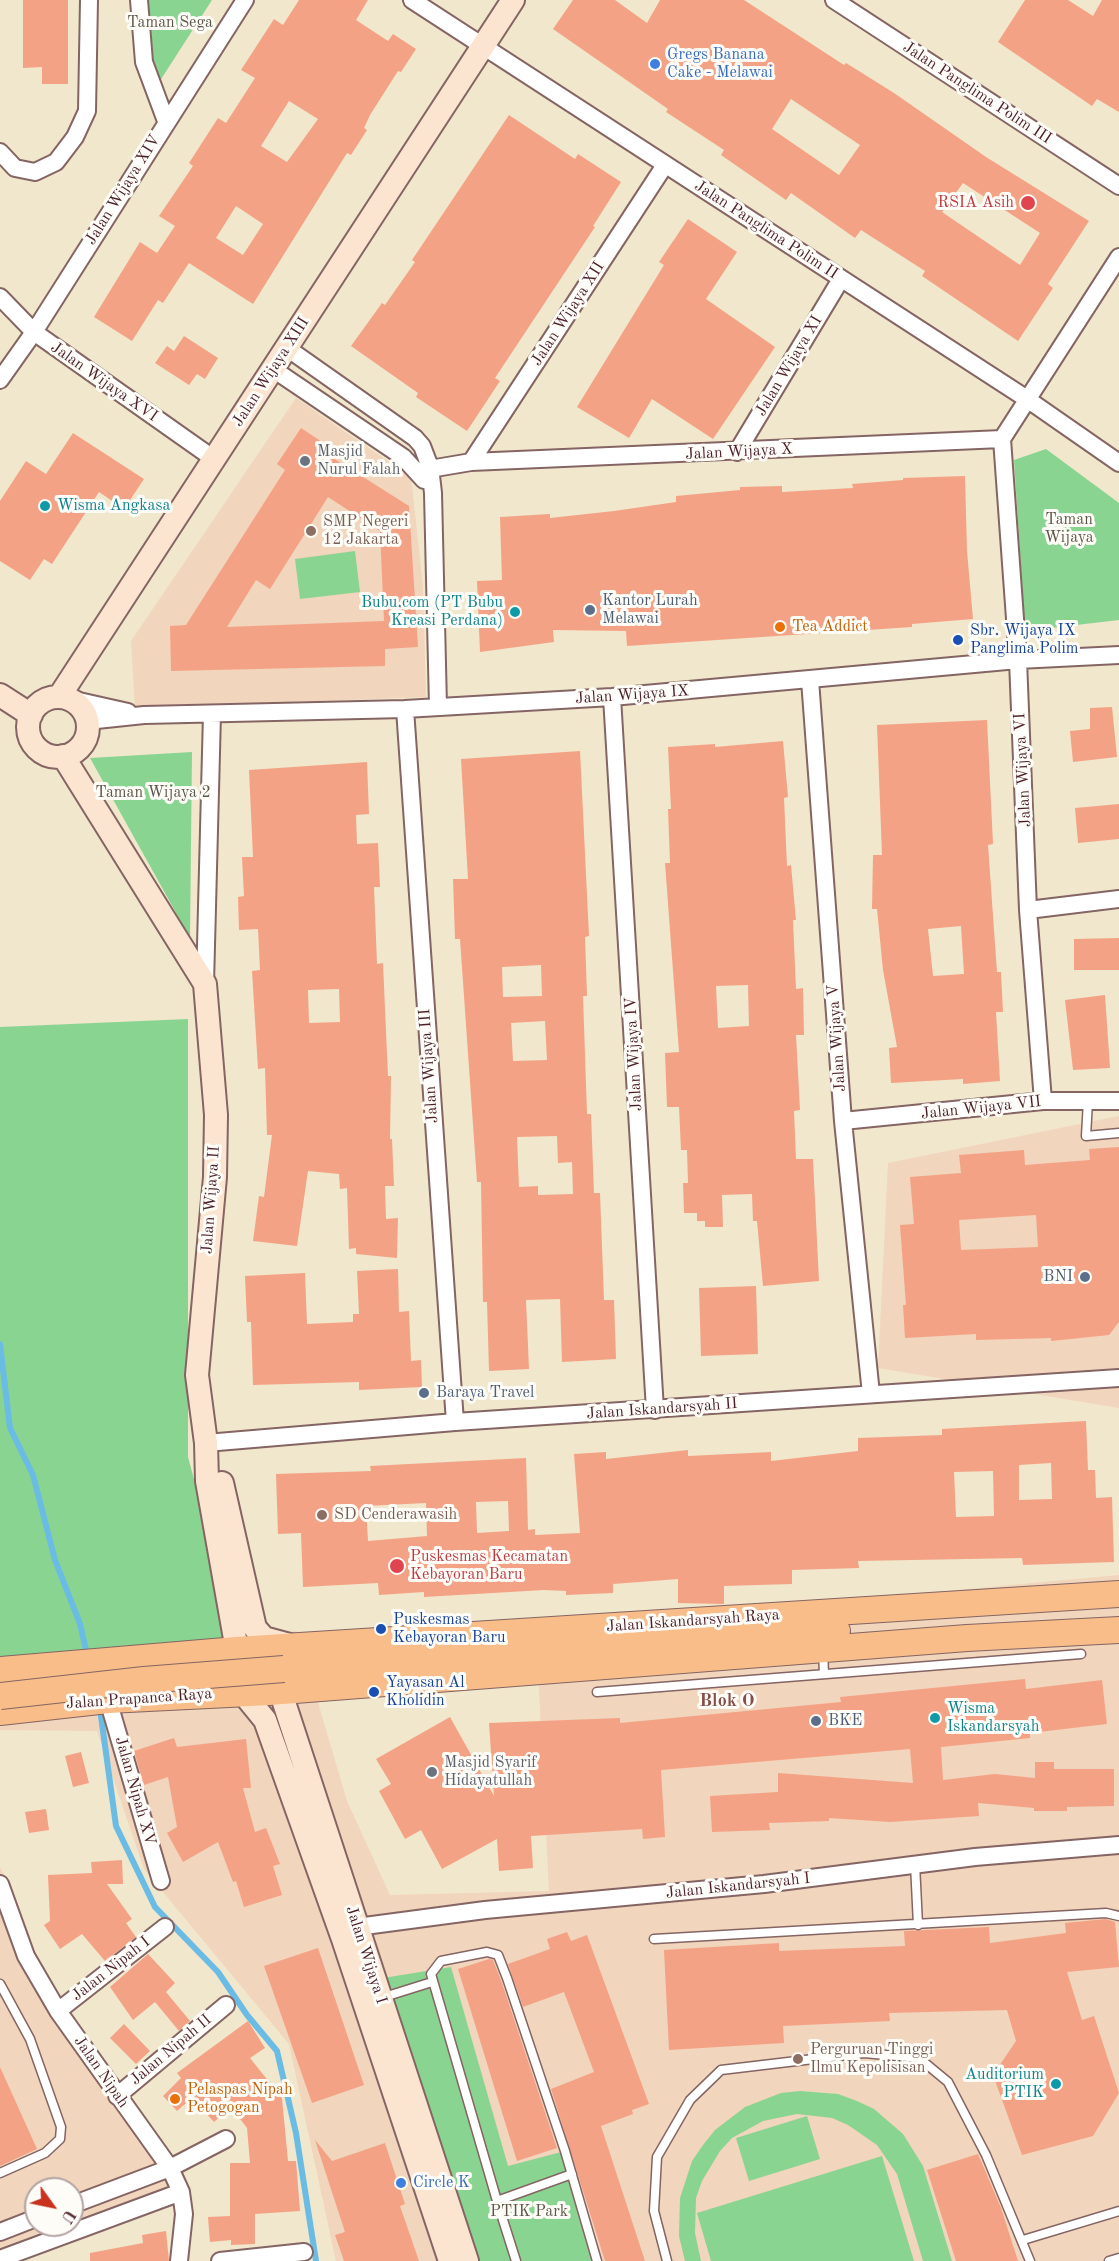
<!DOCTYPE html>
<style>
body{margin:0}
#map{position:relative;width:1119px;height:2261px;overflow:hidden;background:#f1e7cc;font-family:"Old Standard TT",serif}
canvas{display:block}
.north{position:absolute;left:24px;top:2177px;width:60px;height:60px;box-sizing:border-box;background:#fdfcf7;border:2px solid #b5a4a5;border-radius:50%;rotate:123deg;font-size:16px;font-weight:700;line-height:24px;text-align:center;color:#4a1f2b}
.north::after{content:'';display:block;margin:auto;width:21px;height:27px;background:#c8321e;clip-path:polygon(50% 0,100% 100%,50% 72%,0 100%)}
</style>
<div id="map">
<canvas width="1119" height="2261"></canvas>
<div class="north">U</div>
</div>
<script>
const c = document.querySelector('canvas').getContext('2d');
c.lineJoin = 'round';
function fillPath(path, color) { c.fillStyle = color; c.fill(path, 'evenodd'); }
const shape = rows => new Path2D(rows.map(r => 'M' + r).join(''));
function strokePath(path, color, width, dash) { c.strokeStyle = color; c.lineWidth = width; c.lineCap = dash ? 'butt' : 'round'; c.setLineDash(dash || []); c.stroke(path); }
function write(font, color, halo, rows, align = 'center') {
  c.font = font + ' "Old Standard TT",serif'; c.lineWidth = 6; c.setLineDash([]); c.textBaseline = 'middle'; c.strokeStyle = halo; c.fillStyle = color; for (const [text, x, y, turn = 0] of rows) {
    c.save(); c.translate(x, y); c.rotate((+turn || 0) * Math.PI / 180); c.textAlign = isNaN(turn) ? turn : align; if (halo) c.strokeText(text, 0, 0); c.fillText(text, 0, 0); c.restore();
  }
}
const built = shape([
 [296,398,411,477,423,586,426,697,135,708,131,641],
 [1119,1116,1119,1408,878,1368,888,1163],
 [1119,1575,1119,2261,336,2261,289,2044,144,1869,97,1731,0,1730,0,1659,297,1631,347,1801,390,1895,549,1891,536,1629],
 [0,1867,46,1978,129,2095,168,2160,179,2201,0,2261],
 [36,2189,72,2189,72,2225,36,2225]
]);
const green = shape([
 [149,0,212,0,156,87,146,21],
 [1046,449,1119,503,1119,620,1025,631,1014,460],
 [355,551,360,592,300,599,295,559],
 [192,752,190,938,90,758],
 [188,1019,188,1457,239,1646,0,1661,0,1027],
 [451,1967,508,2166,565,2151,592,2261,469,2261,377,1979],
 [800,2091,838,2094,857,2101,874,2109,903,2134,923,2166,952,2261,923,2261,897,2174,877,2145,848,2125,832,2118,797,2114,763,2121,732,2138,720,2151,702,2181,696,2198,695,2233,701,2261,685,2261,679,2236,680,2198,692,2161,703,2145,715,2130,745,2107,781,2093],
 [807,2116,820,2159,749,2181,736,2138],
 [882,2156,914,2261,711,2261,697,2213]
]);
const stream = shape([
 [0,1344,10,1428,33,1475,55,1560,80,1624,87,1654],
 [100,1709,116,1826,155,1907,218,1972,247,2015,277,2051,296,2133,316,2261]
]);
const building = shape([
 [23,0,68,0,68,84,42,84,42,67,23,68],
 [299,0,368,0,356,20,388,41,393,34,416,49,401,72,398,71,370,115,364,128,367,130,351,155,347,153,253,304,189,263,163,303,158,300,132,341,94,317,140,242,157,253,175,226,159,216,193,166,189,163,218,118,226,123,255,78,241,70,274,19,283,25],
 [289,101,318,119,287,162,261,146],
 [236,206,263,224,243,255,216,238],
 [573,0,615,0,647,23,660,0,744,0,844,65,846,63,894,93,986,157,1089,221,1048,284,1053,288,1018,341,922,276,925,271,861,230,855,238,791,193,786,200,721,155,724,150,666,112,668,109,553,29],
 [791,99,860,145,839,175,772,129],
 [963,183,1040,233,1020,265,942,212],
 [1025,0,1068,0,1093,16,1102,0,1119,0,1119,112,1097,99,1092,106,998,42],
 [509,115,575,159,578,154,621,182,593,226,595,227,495,378,500,381,467,431,416,397,418,393,351,346,382,303,385,305,415,262,412,260],
 [688,219,737,252,706,299,775,347,713,439,652,399,629,438,577,407,664,265,659,262],
 [184,336,218,358,205,379,197,374,189,385,155,363,167,346,174,351],
 [301,428,337,452,333,458,409,506,418,647,385,649,385,666,171,671,170,626,186,625,285,470,277,464],
 [328,497,380,531,384,621,227,627,256,580,270,589],
 [73,433,144,479,124,509,99,492,52,564,44,559,30,580,0,561,0,501,26,461,46,474],
 [965,476,967,551,973,619,912,624,912,627,627,646,626,631,553,630,554,642,480,652,477,581,502,580,500,517,550,514,550,518,614,511,676,502,676,496,740,490,740,487,782,486,782,492,853,488,852,484,903,480,903,478],
 [1112,707,1117,757,1073,762,1070,731,1090,729,1090,708],
 [987,720,993,844,988,845,997,972,1001,972,1003,1012,996,1012,1000,1081,963,1084,963,1079,891,1083,889,1048,897,1047,883,970,877,909,872,909,873,855,882,855,877,725],
 [961,926,964,974,933,976,928,929],
 [783,741,788,797,784,798,787,866,791,865,796,920,793,920,796,989,803,988,804,1035,796,1035,800,1110,794,1111,796,1159,813,1159,819,1281,763,1286,757,1221,753,1221,752,1194,722,1195,723,1227,705,1227,705,1221,697,1221,697,1213,684,1213,683,1183,688,1183,687,1150,681,1150,679,1107,667,1107,665,1053,679,1052,665,863,670,863,668,809,671,809,668,747,715,744,715,747],
 [748,985,749,1026,718,1028,716,986],
 [580,751,589,936,585,937,587,996,583,996,587,1114,591,1114,594,1193,600,1193,604,1300,614,1300,616,1359,562,1362,560,1299,526,1300,529,1369,489,1371,487,1302,483,1302,481,1182,477,1182,460,939,455,939,453,879,468,879,461,759],
 [541,965,542,996,503,997,502,967],
 [545,1021,547,1060,513,1061,511,1023],
 [557,1136,558,1163,572,1162,573,1194,538,1195,538,1186,519,1187,517,1137],
 [367,762,369,814,356,815,357,844,378,843,380,887,374,887,377,964,383,963,388,1076,391,1076,390,1139,392,1139,394,1186,385,1186,386,1219,398,1218,397,1258,356,1254,356,1248,349,1249,347,1188,340,1189,339,1174,308,1171,297,1246,253,1241,259,1196,264,1197,272,1135,267,1135,265,1068,258,1069,252,971,260,970,258,929,239,930,238,897,244,896,242,857,253,857,249,770],
 [339,989,340,1022,309,1023,308,990],
 [1119,804,1119,839,1078,843,1075,808],
 [1119,938,1119,970,1074,970,1074,939],
 [1105,995,1110,1068,1073,1070,1065,1000],
 [1119,1147,1119,1322,1109,1335,1051,1341,1051,1338,976,1340,976,1334,905,1338,903,1305,906,1305,900,1225,914,1224,910,1177,961,1173,959,1155,1024,1150,1025,1165,1090,1160,1089,1149],
 [1036,1215,1038,1247,961,1250,959,1220],
 [398,1269,399,1312,409,1311,411,1361,421,1360,422,1387,359,1390,359,1382,253,1385,251,1322,247,1322,245,1276,305,1273,307,1324,353,1322,353,1314,359,1314,357,1271],
 [756,1286,758,1354,701,1356,699,1288],
 [1086,1421,1088,1470,1095,1470,1096,1498,1112,1497,1114,1562,1023,1565,1022,1558,858,1561,859,1568,792,1570,792,1584,724,1586,724,1604,678,1603,678,1579,613,1584,613,1593,566,1595,566,1591,544,1590,424,1597,424,1592,379,1595,378,1583,303,1587,301,1533,278,1534,276,1474,371,1471,370,1466,526,1458,528,1530,535,1529,535,1535,580,1533,574,1454,606,1452,606,1459,688,1450,688,1456,771,1452,771,1461,858,1451,858,1438,942,1435,942,1429],
 [1051,1463,1052,1499,1019,1500,1019,1465],
 [993,1471,994,1516,956,1517,954,1472],
 [508,1501,509,1531,477,1533,476,1502],
 [426,1503,427,1536,368,1541,366,1506],
 [1025,1679,1026,1689,1102,1680,1107,1724,1030,1733,1030,1738,941,1747,943,1780,995,1774,1035,1778,1035,1762,1054,1762,1054,1769,1114,1769,1114,1806,1067,1807,1067,1811,1034,1811,1034,1808,978,1803,979,1816,890,1822,829,1818,829,1821,769,1823,770,1830,712,1832,710,1796,778,1792,778,1773,913,1783,910,1749,661,1770,665,1837,643,1839,642,1829,531,1836,533,1868,499,1871,497,1839,442,1869,421,1830,405,1839,379,1791,391,1784,376,1759,450,1717,494,1796,489,1723,620,1718,620,1723,841,1702,840,1697],
 [174,1738,177,1747,246,1739,251,1788,243,1788,255,1832,266,1828,280,1864,273,1866,282,1895,244,1907,236,1881,233,1882,218,1842,183,1862,167,1833,177,1827,168,1777,144,1785,134,1751],
 [81,1752,89,1783,73,1787,65,1756],
 [46,1809,49,1830,29,1833,25,1812],
 [122,1860,123,1884,107,1884,132,1919,126,1923,136,1937,105,1961,82,1934,60,1949,44,1925,50,1921,48,1875,92,1873,91,1862],
 [1106,1919,1115,1922,1119,1967,1067,1972,1082,2020,1094,2016,1119,2093,1093,2136,1022,2155,993,2075,1016,2041,1007,2010,889,2013,890,2021,783,2026,784,2043,669,2050,664,1950,779,1943,779,1951,905,1946,904,1931,989,1927,990,1943,1066,1933,1065,1923],
 [567,1932,571,1941,587,1935,649,2104,632,2110,633,2114,601,2126,645,2261,605,2261,551,2089,594,2072,564,1992,523,2007,508,1964,550,1949,547,1939],
 [318,1948,364,2085,312,2103,264,1966],
 [148,1954,175,1983,166,1992,190,2021,179,2031,155,2002,133,2020,110,1987],
 [489,1959,493,1960,501,1980,557,2148,517,2161,458,1969],
 [248,2021,265,2048,250,2058,282,2098,288,2161,296,2161,300,2211,255,2214,255,2244,231,2245,231,2240,210,2242,208,2217,230,2216,230,2163,250,2163,247,2128,231,2107,214,2122,192,2098,177,2111,163,2096,181,2078,177,2073],
 [124,2024,150,2051,136,2064,110,2038],
 [0,2067,37,2149,0,2166],
 [315,2140,332,2161,385,2143,405,2204,400,2206,419,2261,344,2261,335,2235,345,2232],
 [978,2154,1001,2208,1018,2261,956,2261,927,2170],
 [166,2231,169,2261,90,2261,90,2253,143,2243,142,2235]
]);
const lane = shape([
 [1088,1101,1086,1136,1119,1133],
 [823,1651,824,1674],
 [597,1692,1081,1654],
 [915,1864,918,1925],
 [654,1939,1106,1913,1119,1916],
 [0,1984,30,2039,61,2127,60,2139,45,2153,0,2173],
 [381,1998,432,1982],
 [497,2201,431,1974,441,1961,487,1952,498,1955,507,1978,565,2151,597,2261],
 [1023,2240,1119,2211],
 [516,2261,497,2201,572,2174],
 [667,2261,654,2211,657,2157,690,2100,721,2070,864,2053,919,2058,948,2082,986,2155,1030,2261],
 [1109,2261,1119,2258]
]);
const street = shape([
 [139,0,144,62,166,121],
 [412,0,1027,399,1119,463],
 [834,0,1119,186],
 [0,152,15,168,35,172,56,162,75,137,87,111,89,0],
 [0,297,34,332,214,459],
 [287,348,415,438,422,446,430,467,433,493,438,707],
 [273,369,403,457,424,480],
 [0,380,34,332,245,0],
 [1002,439,1018,660,1028,910,1043,1101],
 [737,452,841,279],
 [471,462,665,165],
 [418,471,471,462,1002,439,1119,257],
 [810,680,843,1121,871,1394],
 [612,697,655,1410],
 [70,699,128,712],
 [405,709,455,1422],
 [87,721,144,715,405,709,612,697,1018,660,1119,655],
 [1028,910,1119,899],
 [205,984,212,714],
 [843,1121,1043,1101,1119,1101],
 [206,1443,455,1422,1119,1378],
 [108,1700,161,1881],
 [0,1884,26,1956,58,2011,170,2168,181,2192,184,2214,179,2261],
 [357,1927,485,1910,764,1884,975,1857,1119,1845],
 [58,2011,165,1927],
 [117,2096,226,2005],
 [72,2205,170,2168,226,2139],
 [0,2232,36,2218],
 [0,2259,181,2192],
 [220,2261,304,2252]
]);
const secondary = shape([
 [0,695,31,715],
 [59,697,513,0],
 '28 727a30 30 0 1 1 60 0a30 30 0 1 1-60 0Z',
 [63,756,205,984,216,1115,215,1177,197,1375,206,1443,207,1481,237,1650],
 [222,1483,255,1628,264,1638,290,1645],
 [275,1675,467,2261],
 [243,1693,265,1720,343,1939,450,2261]
]);
const primary = shape([
 [284,1669,837,1631],
 [0,1670,237,1650,1119,1594],
 [0,1712,108,1700,269,1692,967,1638,1119,1630]
]);
const primaryBridge = shape([
 [0,1696,144,1680,284,1669]
]);
const markers = [
 [655,64,6,"#3f7fe0"],
 [1028,203,8,"#e0444e"],
 [305,461,6,"#6b7280"],
 [45,506,6,"#0f9aa8"],
 [311,531,6,"#8d6e63"],
 [590,610,6,"#5c6f8a"],
 [515,612,6,"#0f9aa8"],
 [780,627,6,"#e8710a"],
 [958,640,6,"#1a4fb4"],
 [1085,1277,6,"#5c6f8a"],
 [424,1393,6,"#5c6f8a"],
 [322,1515,6,"#8d6e63"],
 [397,1566,8,"#e0444e"],
 [381,1629,6,"#1a4fb4"],
 [374,1692,6,"#1a4fb4"],
 [935,1718,6,"#0f9aa8"],
 [816,1721,6,"#5c6f8a"],
 [432,1772,6,"#6b7280"],
 [798,2059,6,"#8d6e63"],
 [1056,2084,6,"#0f9aa8"],
 [175,2099,6,"#e8710a"],
 [401,2183,6,"#3f7fe0"]
];
const parkNames = [
 ["Taman Sega",170,23],
 ["Taman",1069,520],
 ["Wijaya",1069,538],
 ["Taman Wijaya 2",153,793],
 ["PTIK Park",529,2212]
];
const shopNames = [
 ["Gregs Banana",667,55],
 ["Cake - Melawai",667,73],
 ["Circle K",413,2183]
];
const streetNames = [
 ["Jalan Panglima Polim III",977,93,33],
 ["Jalan Wijaya XIV",123,190,-58],
 ["Jalan Panglima Polim II",766,230,33],
 ["Jalan Wijaya XII",568,314,-57],
 ["Jalan Wijaya XI",789,366,-59],
 ["Jalan Wijaya XIII",271,372,-57],
 ["Jalan Wijaya XVI",104,382,35],
 ["Jalan Wijaya X",739,452,-3],
 ["Jalan Wijaya IX",632,695,-4],
 ["Jalan Wijaya VI",1023,770,-93],
 ["Jalan Wijaya V",837,1038,-94],
 ["Jalan Wijaya IV",634,1054,-93],
 ["Jalan Wijaya III",429,1066,-94],
 ["Jalan Wijaya VII",981,1108,-6],
 ["Jalan Wijaya II",211,1200,-86],
 ["Jalan Iskandarsyah II",662,1409,-4],
 ["Jalan Iskandarsyah Raya",693,1621,-4],
 ["Jalan Prapanca Raya",139,1699,-4],
 ["Jalan Nipah XV",135,1791,74],
 ["Jalan Iskandarsyah I",738,1886,-6],
 ["Jalan Wijaya I",366,1955,72],
 ["Jalan Nipah I",111,1969,-38],
 ["Jalan Nipah II",171,2050,-40],
 ["Jalan Nipah",101,2072,55]
];
const healthNames = [
 ["RSIA Asih",1014,203],
 ["Puskesmas Kecamatan",410,1557,"left"],
 ["Kebayoran Baru",410,1575,"left"]
];
const worshipNames = [
 ["Masjid",317,452],
 ["Nurul Falah",317,470],
 ["Masjid Syarif",444,1763],
 ["Hidayatullah",444,1781]
];
const cultureNames = [
 ["Wisma Angkasa",57,506],
 ["Bubu.com (PT Bubu",503,603,"right"],
 ["Kreasi Perdana)",503,621,"right"],
 ["Wisma",947,1709],
 ["Iskandarsyah",947,1727],
 ["Auditorium",1044,2075,"right"],
 ["PTIK",1044,2093,"right"]
];
const educationNames = [
 ["SMP Negeri",323,522],
 ["12 Jakarta",323,540],
 ["SD Cenderawasih",334,1515],
 ["Perguruan Tinggi",810,2050],
 ["Ilmu Kepolisisan",810,2068]
];
const serviceNames = [
 ["Kantor Lurah",602,601],
 ["Melawai",602,619],
 ["BNI",1073,1277,"right"],
 ["Baraya Travel",436,1393],
 ["BKE",828,1721]
];
const foodNames = [
 ["Tea Addict",792,627],
 ["Pelaspas Nipah",187,2090],
 ["Petogogan",187,2108]
];
const transitNames = [
 ["Sbr. Wijaya IX",970,631],
 ["Panglima Polim",970,649],
 ["Puskesmas",393,1620],
 ["Kebayoran Baru",393,1638],
 ["Yayasan Al",386,1683],
 ["Kholidin",386,1701]
];
const neighbourhoodNames = [
 ["Blok O",727,1701]
];
fillPath(built, '#f1d5bc');
fillPath(green, '#8ad491');
strokePath(stream, '#6abce5', 6);
fillPath(building, '#f4a285');
strokePath(lane, '#846563', 11);
strokePath(street, '#846563', 20);
strokePath(secondary, '#846563', 26);
strokePath(primary, '#846563', 28);
strokePath(lane, '#fff', 8);
strokePath(street, '#fff', 16);
strokePath(secondary, '#fce5d0', 22);
strokePath(primary, '#f8bd89', 26);
strokePath(primaryBridge, '#846563', 28, []);
strokePath(primaryBridge, '#f8bd89', 26);
for (const [x, y, r, color] of markers) { const dot = new Path2D(); dot.arc(x, y, r, 0, 2 * Math.PI); c.fillStyle = color; c.fill(dot); strokePath(dot, '#fdfcf7', 2); }
write('16px', '#5d554a', '#fdfcf7', parkNames);
write('16px', '#366cbe', '#fdfcf7', shopNames, 'left');
write('16px', '#4a1f2b', '#fdfcf7', streetNames);
write('16px', '#be3a42', '#fdfcf7', healthNames, 'right');
write('16px', '#5b616d', '#fdfcf7', worshipNames, 'left');
write('16px', '#0d838f', '#fdfcf7', cultureNames, 'left');
write('16px', '#785e54', '#fdfcf7', educationNames, 'left');
write('16px', '#4e5e75', '#fdfcf7', serviceNames, 'left');
write('16px', '#c56008', '#fdfcf7', foodNames, 'left');
write('16px', '#164399', '#fdfcf7', transitNames, 'left');
write('bold 18px', '#864d4a', '#fdfcf7', neighbourhoodNames);
</script>
